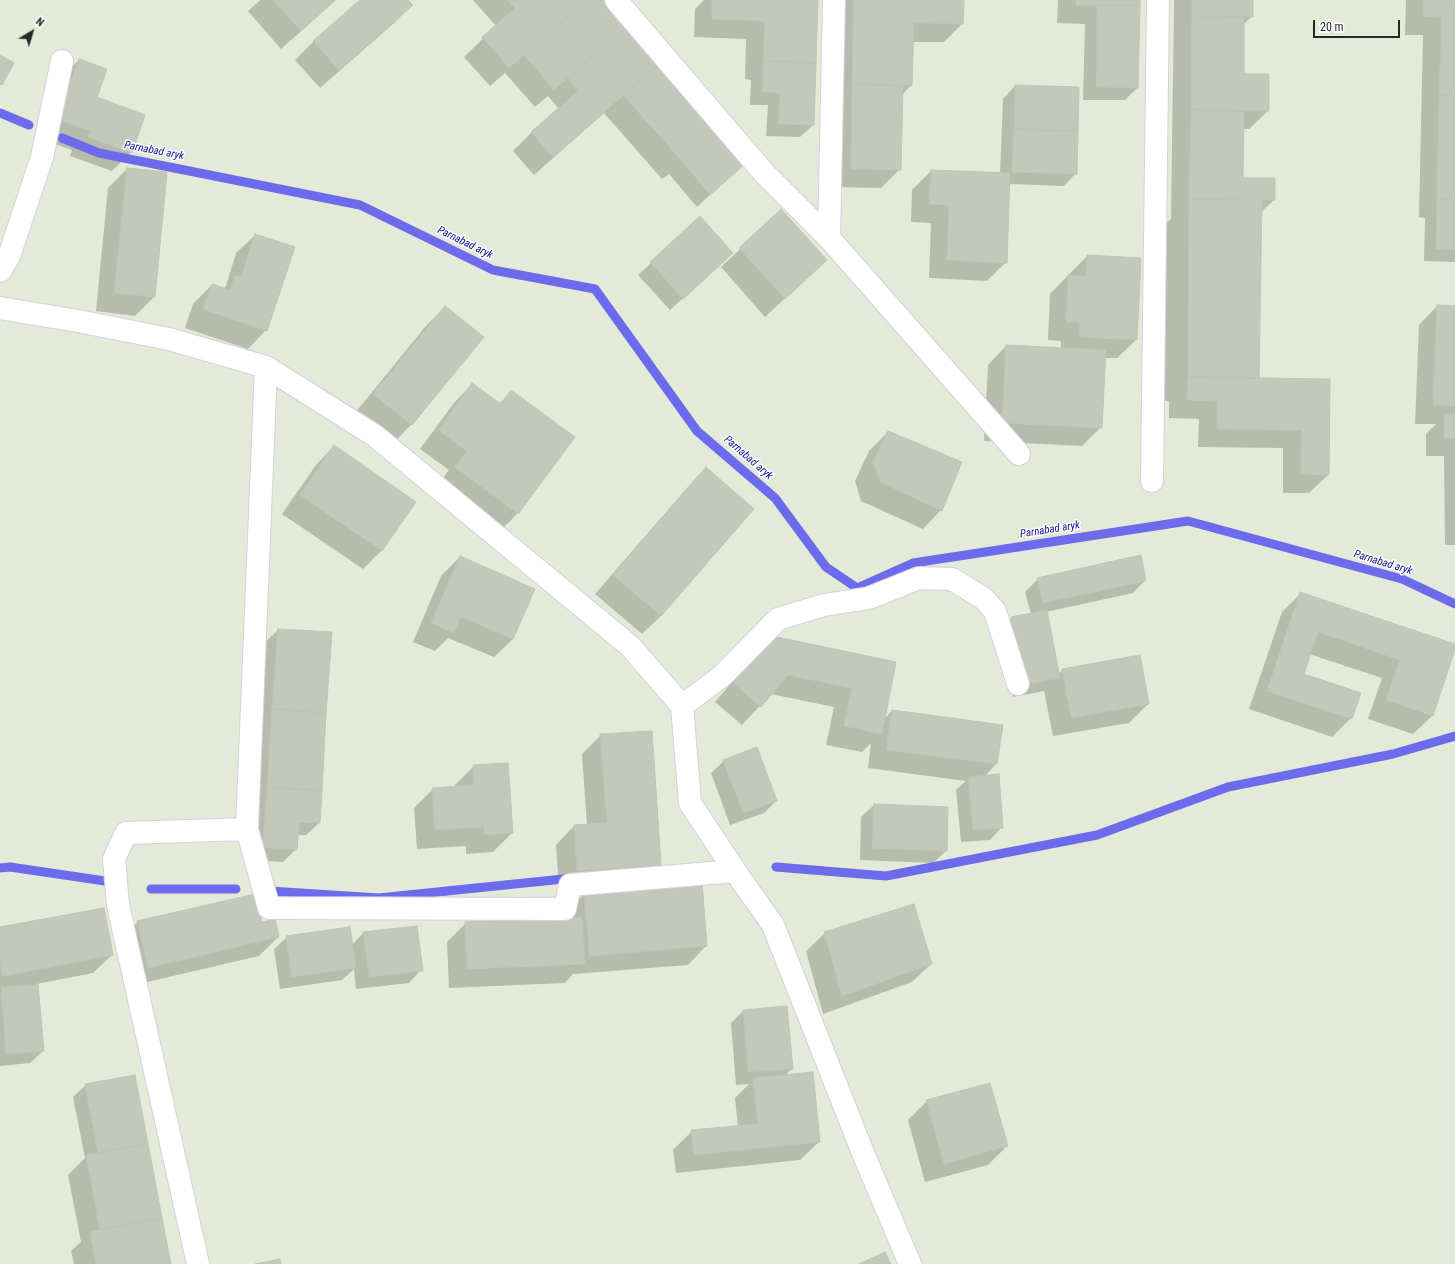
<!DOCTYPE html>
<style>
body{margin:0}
#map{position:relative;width:1455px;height:1264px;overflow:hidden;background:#e4ead8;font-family:"Roboto Condensed",sans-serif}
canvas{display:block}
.north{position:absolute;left:12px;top:12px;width:40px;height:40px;-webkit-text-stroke:3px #fff;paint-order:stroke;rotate:38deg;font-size:11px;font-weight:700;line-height:16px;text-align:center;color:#272727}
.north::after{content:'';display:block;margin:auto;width:14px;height:18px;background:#272727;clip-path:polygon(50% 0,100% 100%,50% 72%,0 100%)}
.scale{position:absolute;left:1313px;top:20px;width:87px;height:18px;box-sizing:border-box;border:2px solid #272727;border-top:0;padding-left:5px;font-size:12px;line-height:14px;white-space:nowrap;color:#272727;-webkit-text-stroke:3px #fff;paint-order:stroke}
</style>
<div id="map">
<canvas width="1455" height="1264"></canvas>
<div class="north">N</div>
<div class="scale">20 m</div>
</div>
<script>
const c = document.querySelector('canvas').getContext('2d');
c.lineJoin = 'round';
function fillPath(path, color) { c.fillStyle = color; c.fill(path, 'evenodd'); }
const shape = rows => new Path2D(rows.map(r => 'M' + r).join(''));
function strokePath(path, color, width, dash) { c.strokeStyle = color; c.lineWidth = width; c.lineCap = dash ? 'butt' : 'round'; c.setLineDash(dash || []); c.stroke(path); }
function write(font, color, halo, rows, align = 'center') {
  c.font = font + ' "Roboto Condensed",sans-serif'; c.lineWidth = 3; c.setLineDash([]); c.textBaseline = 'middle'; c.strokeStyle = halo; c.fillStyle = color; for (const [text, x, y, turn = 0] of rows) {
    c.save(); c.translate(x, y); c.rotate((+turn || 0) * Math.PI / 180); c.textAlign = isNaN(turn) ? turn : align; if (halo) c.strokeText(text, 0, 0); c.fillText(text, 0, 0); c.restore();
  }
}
const shadow = shape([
 [260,0,336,0,281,49,248,11],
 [361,0,407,0,412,5,393,24,320,88,295,60,314,41],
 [473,0,602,0,745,163,697,207,669,174,662,179,604,113,534,175,513,151,532,132,559,109,548,96,535,107,505,73,490,86,464,57,496,26],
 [704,0,817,0,813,125,800,137,766,136,768,105,750,105,751,80,745,79,746,39,694,37,695,9],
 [836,0,963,0,962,24,944,42,912,42,911,85,902,95,900,169,881,188,832,187],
 [1058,0,1139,0,1137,88,1125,100,1083,100,1085,24,1057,23],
 [1174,0,1252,0,1252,16,1243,25,1242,75,1268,111,1249,129,1243,129,1242,179,1274,200,1260,213,1258,379,1329,380,1328,475,1309,493,1283,493,1283,448,1198,447,1199,419,1169,418,1169,401,1164,401,1165,224,1171,219],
 [1406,0,1455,0,1455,262,1424,261,1425,218,1419,217,1423,35,1405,35],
 [79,60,96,98,131,152,112,171,70,156,72,150,39,138,60,78],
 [1015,86,1076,173,1064,186,1009,184,1006,262,987,281,929,278,931,223,911,222,912,190,931,171,1000,174,1003,99],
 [127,169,166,173,154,297,135,316,96,311,108,188],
 [781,211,826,260,765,317,721,267],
 [700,218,719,265,670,310,638,275],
 [255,235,266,330,248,349,185,328,193,304,212,285,223,289,226,286,236,253],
 [1087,256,1136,340,1117,358,1104,358,1101,427,1082,446,984,441,988,365,1006,346,1061,349,1061,341,1048,340,1050,294],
 [1437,306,1455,307,1455,545,1445,545,1444,456,1426,456,1426,434,1436,424,1415,424,1419,325],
 [445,307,482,337,411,425,393,443,355,413,426,326],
 [472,384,499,404,511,392,518,513,499,532,437,486,449,470,420,449,454,403],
 [888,432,941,510,923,529,861,501,855,481,869,451],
 [334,446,415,502,381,551,363,569,282,514,316,465],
 [706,469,753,509,661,616,642,634,595,594,688,487],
 [460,557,513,639,494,657,448,638,435,651,413,642,441,576],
 [1038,579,1145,580,1133,593,1046,612,1058,674,1063,670,1148,704,1129,723,1053,736,1044,691,1013,697,999,631,1012,618,1031,614,1025,592],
 [1301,593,1455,645,1432,716,1413,734,1368,719,1382,678,1309,654,1302,675,1351,718,1332,737,1249,709,1282,612],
 [278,630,319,823,306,835,297,835,296,849,283,862,251,860,259,648],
 [754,656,895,663,884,719,892,711,996,764,984,777,1002,827,990,840,961,842,956,790,966,781,868,768,871,743,862,752,826,745,834,707,771,694,742,725,715,702],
 [601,735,660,865,642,883,559,889,556,845,574,826,587,825,582,754],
 [724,761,776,801,764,813,730,825,711,773],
 [474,766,512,833,493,852,466,854,466,846,417,849,414,808,433,789,455,788,455,785],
 [874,805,946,851,933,863,860,860,861,817],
 [701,883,706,946,688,965,573,974,565,983,449,988,447,942,466,923,567,919,566,912,585,893],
 [138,922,261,923,278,937,259,956,130,986,119,940],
 [0,928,112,955,93,973,37,984,43,1051,30,1063,0,1066],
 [363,933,421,970,409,983,356,989,354,969,342,980,280,989,274,949,287,937,352,945],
 [825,933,931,964,912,982,823,1014,806,951],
 [743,1011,792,1069,784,1076,819,1142,800,1160,676,1173,673,1150,692,1131,738,1127,735,1098,749,1084,736,1085,731,1023],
 [86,1085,147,1145,170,1264,74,1264,71,1251,81,1242,68,1175,85,1158,73,1097],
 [927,1101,1007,1146,988,1165,925,1182,908,1120]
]);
const stream = shape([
 [0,113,29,125],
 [62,138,99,153,360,205,493,270,595,289,697,431,775,498,826,567,857,588,913,563,1188,521,1402,579,1455,604],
 [776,867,886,876,1097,835,1228,787,1393,754,1455,736],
 [0,868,10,867,105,881],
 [151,889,236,889],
 [269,891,379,898,573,878]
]);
const building = shape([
 [273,0,335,0,301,31,273,0],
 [360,0,408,0,413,5,339,70,313,41,360,0],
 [507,0,587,0,509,68,482,37,515,8,507,0],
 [587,0,603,0,627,26,554,90,524,55,587,0],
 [712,0,818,0,816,63,763,61,765,21,712,19,712,0],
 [854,0,964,0,963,24,914,23,912,86,852,84,854,0],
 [1076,0,1140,0,1140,6,1076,5,1076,0],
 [1192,0,1253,0,1253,17,1192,16,1192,0],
 [1424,0,1455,0,1455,96,1439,95,1442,17,1423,16,1424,0],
 [1097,5,1140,6,1138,88,1096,87,1097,5],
 [1192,16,1244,17,1244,74,1269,74,1269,111,1191,110,1192,16],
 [627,26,659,64,553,157,531,132,578,91,568,78,627,26],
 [0,55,14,63,2,85,0,84,0,55],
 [79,59,107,69,97,97,145,115,132,153,88,137,90,131,57,119,79,59],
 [763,61,816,63,814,125,778,124,780,93,763,92,763,61],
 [659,64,717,130,682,161,623,95,659,64],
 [852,84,903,86,901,170,851,169,852,84],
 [1015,85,1079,87,1078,131,1014,129,1015,85],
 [1439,95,1455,96,1455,200,1437,199,1439,95],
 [1191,110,1244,111,1243,178,1275,178,1275,200,1189,199,1191,110],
 [1014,129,1078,131,1077,174,1012,172,1014,129],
 [717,130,746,163,710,195,682,161,717,130],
 [127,168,167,172,155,297,114,293,127,168],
 [931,170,1010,173,1007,263,947,260,949,205,929,204,931,170],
 [1189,199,1262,200,1259,378,1188,377,1189,199],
 [1437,199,1455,200,1455,250,1436,249,1437,199],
 [781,209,827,260,785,299,739,248,781,209],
 [700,216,733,253,683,299,650,262,700,216],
 [255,234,295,247,267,331,203,309,212,284,230,290,235,276,241,277,255,234],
 [1087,255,1141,258,1137,340,1079,337,1080,322,1066,322,1068,275,1086,276,1087,255],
 [1437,305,1455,306,1455,406,1433,405,1437,305],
 [445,306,484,337,412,425,373,394,445,306],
 [1006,345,1106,350,1102,428,1002,423,1006,345],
 [1188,377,1330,379,1329,475,1301,474,1302,430,1217,429,1217,401,1187,400,1188,377],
 [472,383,501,404,511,390,575,437,518,514,455,467,467,451,438,430,472,383],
 [1444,414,1455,414,1455,438,1444,438,1444,414],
 [888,431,962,462,942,511,880,482,873,462,888,431],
 [334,445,416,502,382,551,300,495,334,445],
 [706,467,754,509,661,616,613,575,706,467],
 [1141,555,1146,581,1043,603,1037,578,1141,555],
 [460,556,535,589,513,639,461,617,454,633,431,623,460,556],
 [1300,592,1455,644,1455,649,1433,716,1386,700,1400,660,1318,632,1304,674,1361,693,1352,719,1267,691,1300,592],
 [1047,610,1060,678,1025,685,1011,617,1047,610],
 [278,629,332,632,326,713,272,709,278,629],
 [772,636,896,662,882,734,844,726,852,688,788,675,761,707,733,683,772,636],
 [1140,655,1149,704,1071,718,1062,669,1140,655],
 [272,709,326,713,322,791,267,787,272,709],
 [892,710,1003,725,997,764,886,750,892,710],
 [652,731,661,865,577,871,574,825,607,823,600,734,652,731],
 [757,747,777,801,743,813,723,760,757,747],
 [508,763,513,833,485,835,484,827,435,830,432,788,474,785,473,765,508,763],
 [999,774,1003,828,973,830,968,777,999,774],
 [267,787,322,791,320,823,299,822,297,850,263,847,267,787],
 [874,804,948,807,947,851,872,848,874,804],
 [702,882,707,946,590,956,584,892,702,882],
 [255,894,262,922,275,919,279,937,148,968,137,921,255,894],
 [914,904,932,964,842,996,824,932,914,904],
 [104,908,113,955,3,976,0,963,0,927,104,908],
 [582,917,585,964,467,969,465,922,582,917],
 [417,926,423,971,369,977,363,932,417,926],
 [350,927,356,968,292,977,286,936,350,927],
 [38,985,44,1051,6,1054,1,987,38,985],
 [787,1006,793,1069,748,1072,743,1010,787,1006],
 [813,1072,820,1142,694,1155,691,1130,758,1124,753,1078,813,1072],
 [135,1075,148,1144,98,1153,85,1084,135,1075],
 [990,1083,1008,1146,944,1164,926,1100,990,1083],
 [148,1144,162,1218,100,1230,86,1155,148,1144],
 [162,1218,171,1264,96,1264,90,1232,162,1218],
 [885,1252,891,1264,859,1264,885,1252],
 [280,1259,281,1264,255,1264,280,1259]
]);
const minor = shape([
 [616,0,764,173,829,238,1019,454],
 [829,238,834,0],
 [0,271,9,256,42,157,62,61],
 [0,308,78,321,169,339,266,367,374,435,630,646,682,706,690,803,735,871,773,925,863,1153,910,1264],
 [1152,481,1158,0],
 [682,706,722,676,778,619,824,605,869,598,919,578,952,579,983,598,995,611,1018,684],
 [247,829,269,908,565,909,570,885,735,871],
 [198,1264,118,905,114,859,126,833,247,829,266,367]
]);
const waterNames = [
 ["Parnabad aryk",154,151,11],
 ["Parnabad aryk",465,243,26],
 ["Parnabad aryk",748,458,41],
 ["Parnabad aryk",1050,530,-9],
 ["Parnabad aryk",1383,563,17]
];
fillPath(shadow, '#0003');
strokePath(stream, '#6b6bec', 9);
fillPath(building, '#c3c8bb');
strokePath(building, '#bec5b2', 1);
strokePath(minor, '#d8cee0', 24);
strokePath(minor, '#fff', 22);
write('italic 11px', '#190e94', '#fff', waterNames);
</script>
